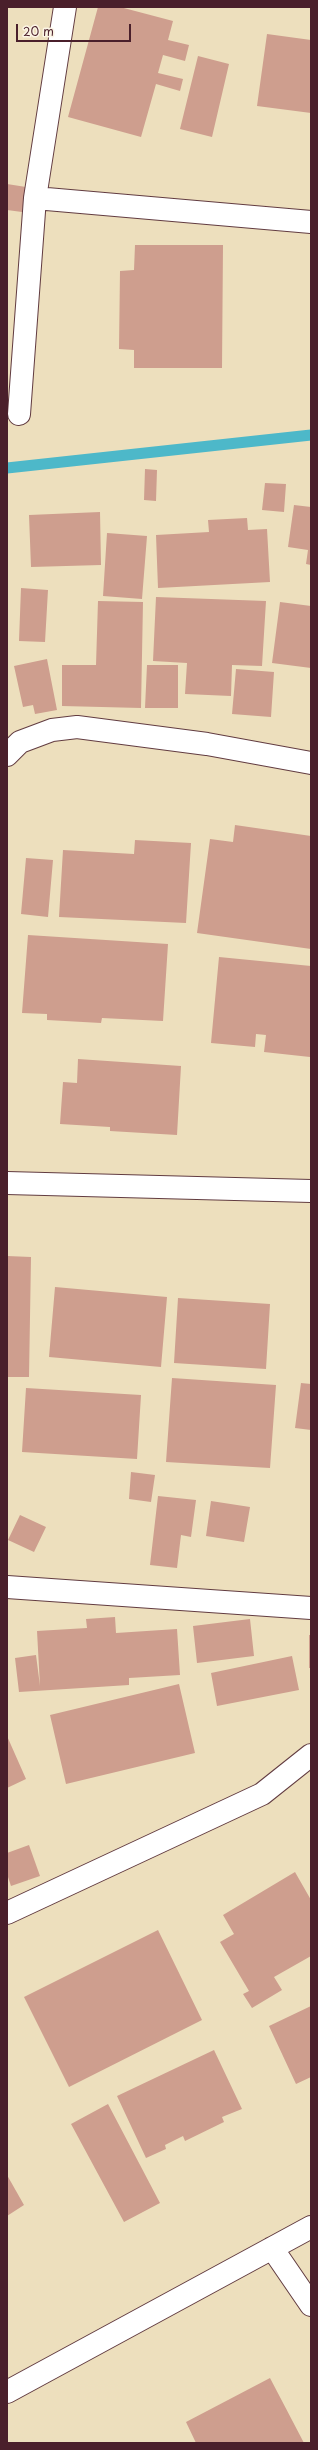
<!DOCTYPE html>
<style>
body{margin:0}
#map{position:relative;width:318px;height:2450px;overflow:hidden;background:#eddfbd;font-family:"Playpen Sans",sans-serif}
canvas{display:block}
.frame{position:absolute;inset:0;border:8px solid #4a1f2b;pointer-events:none}
.scale{position:absolute;left:16px;top:24px;width:115px;height:18px;box-sizing:border-box;border:2px solid #4a1f2b;border-top:0;padding-left:5px;font-size:12px;line-height:14px;white-space:nowrap;color:#4a1f2b;-webkit-text-stroke:3px #fcf5e5;paint-order:stroke}
</style>
<div id="map">
<canvas width="318" height="2450"></canvas>
<div class="frame"></div>
<div class="scale">20 m</div>
</div>
<script>
const c = document.querySelector('canvas').getContext('2d');
c.lineJoin = 'round';
const shape = rows => new Path2D(rows.map(r => 'M' + r).join(''));
function strokePath(path, color, width, dash) { c.strokeStyle = color; c.lineWidth = width; c.lineCap = dash ? 'butt' : 'round'; c.setLineDash(dash || []); c.stroke(path); }
function fillPath(path, color) { c.fillStyle = color; c.fill(path, 'evenodd'); }
const stream = shape([
 [7,468,311,435]
]);
const building = shape([
 [98,7,120,7,173,21,168,40,189,45,185,61,163,55,158,73,183,79,180,91,156,84,141,137,68,117],
 [267,34,311,40,311,113,257,106],
 [198,56,229,64,212,137,180,129],
 [7,184,26,187,22,212,7,210],
 [135,245,223,245,222,368,134,368,134,350,119,349,120,271,134,270],
 [145,469,157,470,156,501,144,500],
 [265,483,286,484,284,512,262,510],
 [294,505,311,507,311,565,306,564,308,550,288,547],
 [100,512,101,565,31,567,29,515],
 [247,518,248,530,267,529,270,582,158,588,156,535,209,532,208,520],
 [107,533,147,536,142,599,103,596],
 [21,588,48,590,45,642,19,641],
 [156,597,266,601,262,666,232,665,231,696,185,694,187,663,153,661],
 [98,601,143,602,141,708,62,706,62,665,96,665],
 [280,602,311,606,311,668,272,663],
 [47,659,57,710,35,714,33,705,23,707,14,666],
 [147,665,178,665,178,708,145,708],
 [236,669,274,672,271,717,232,714],
 [235,825,311,836,311,949,197,933,210,839,233,842],
 [135,840,191,843,186,923,59,917,63,850,134,854],
 [26,858,53,860,48,917,21,914],
 [28,935,168,944,163,1021,102,1018,101,1023,47,1020,47,1014,22,1013],
 [219,957,311,966,310,1057,264,1052,266,1035,256,1034,255,1047,211,1043],
 [78,1059,181,1066,177,1135,110,1131,110,1127,60,1124,63,1082,77,1083],
 [7,1256,31,1257,29,1377,7,1377],
 [55,1287,167,1297,161,1367,49,1357],
 [178,1298,270,1304,266,1369,174,1363],
 [172,1378,276,1385,270,1468,166,1462],
 [301,1383,311,1384,311,1430,295,1428],
 [26,1388,141,1395,137,1459,22,1452],
 [131,1472,155,1475,151,1502,129,1499],
 [158,1496,196,1500,191,1537,181,1535,177,1568,150,1565],
 [211,1501,250,1507,244,1542,206,1536],
 [20,1515,46,1527,34,1552,8,1540],
 [115,1617,116,1633,177,1629,180,1675,129,1678,129,1685,19,1692,15,1658,36,1655,40,1686,37,1631,87,1628,86,1619],
 [250,1619,254,1656,197,1663,193,1626],
 [309,1635,311,1635,311,1668,309,1668],
 [292,1656,299,1690,217,1706,211,1673],
 [179,1684,195,1753,66,1784,50,1715],
 [7,1736,26,1779,7,1788],
 [29,1845,40,1876,11,1886,7,1874,7,1853],
 [295,1872,311,1900,311,1956,274,1977,282,1990,252,2008,243,1994,249,1991,220,1942,234,1934,223,1915],
 [158,1930,202,2020,69,2087,24,1997],
 [311,2006,311,2077,296,2084,269,2026],
 [214,2050,242,2109,222,2117,224,2122,185,2141,183,2136,165,2145,166,2149,146,2158,117,2096],
 [108,2104,160,2203,124,2222,71,2124],
 [7,2175,24,2205,7,2216],
 [270,2378,304,2443,196,2443,186,2422]
]);
const minor = shape([
 [35,198,311,222],
 [19,414,35,198,65,7],
 [7,755,20,742,52,730,77,727,207,744,311,763],
 [7,1183,311,1191],
 [7,1587,311,1608],
 [7,1913,262,1794,311,1755],
 [272,2248,311,2305],
 [7,2392,311,2227]
]);
strokePath(stream, '#4db8c9', 11);
fillPath(building, '#ce9e8e');
strokePath(minor, '#623c41', 24);
strokePath(minor, '#fff', 22);
</script>
